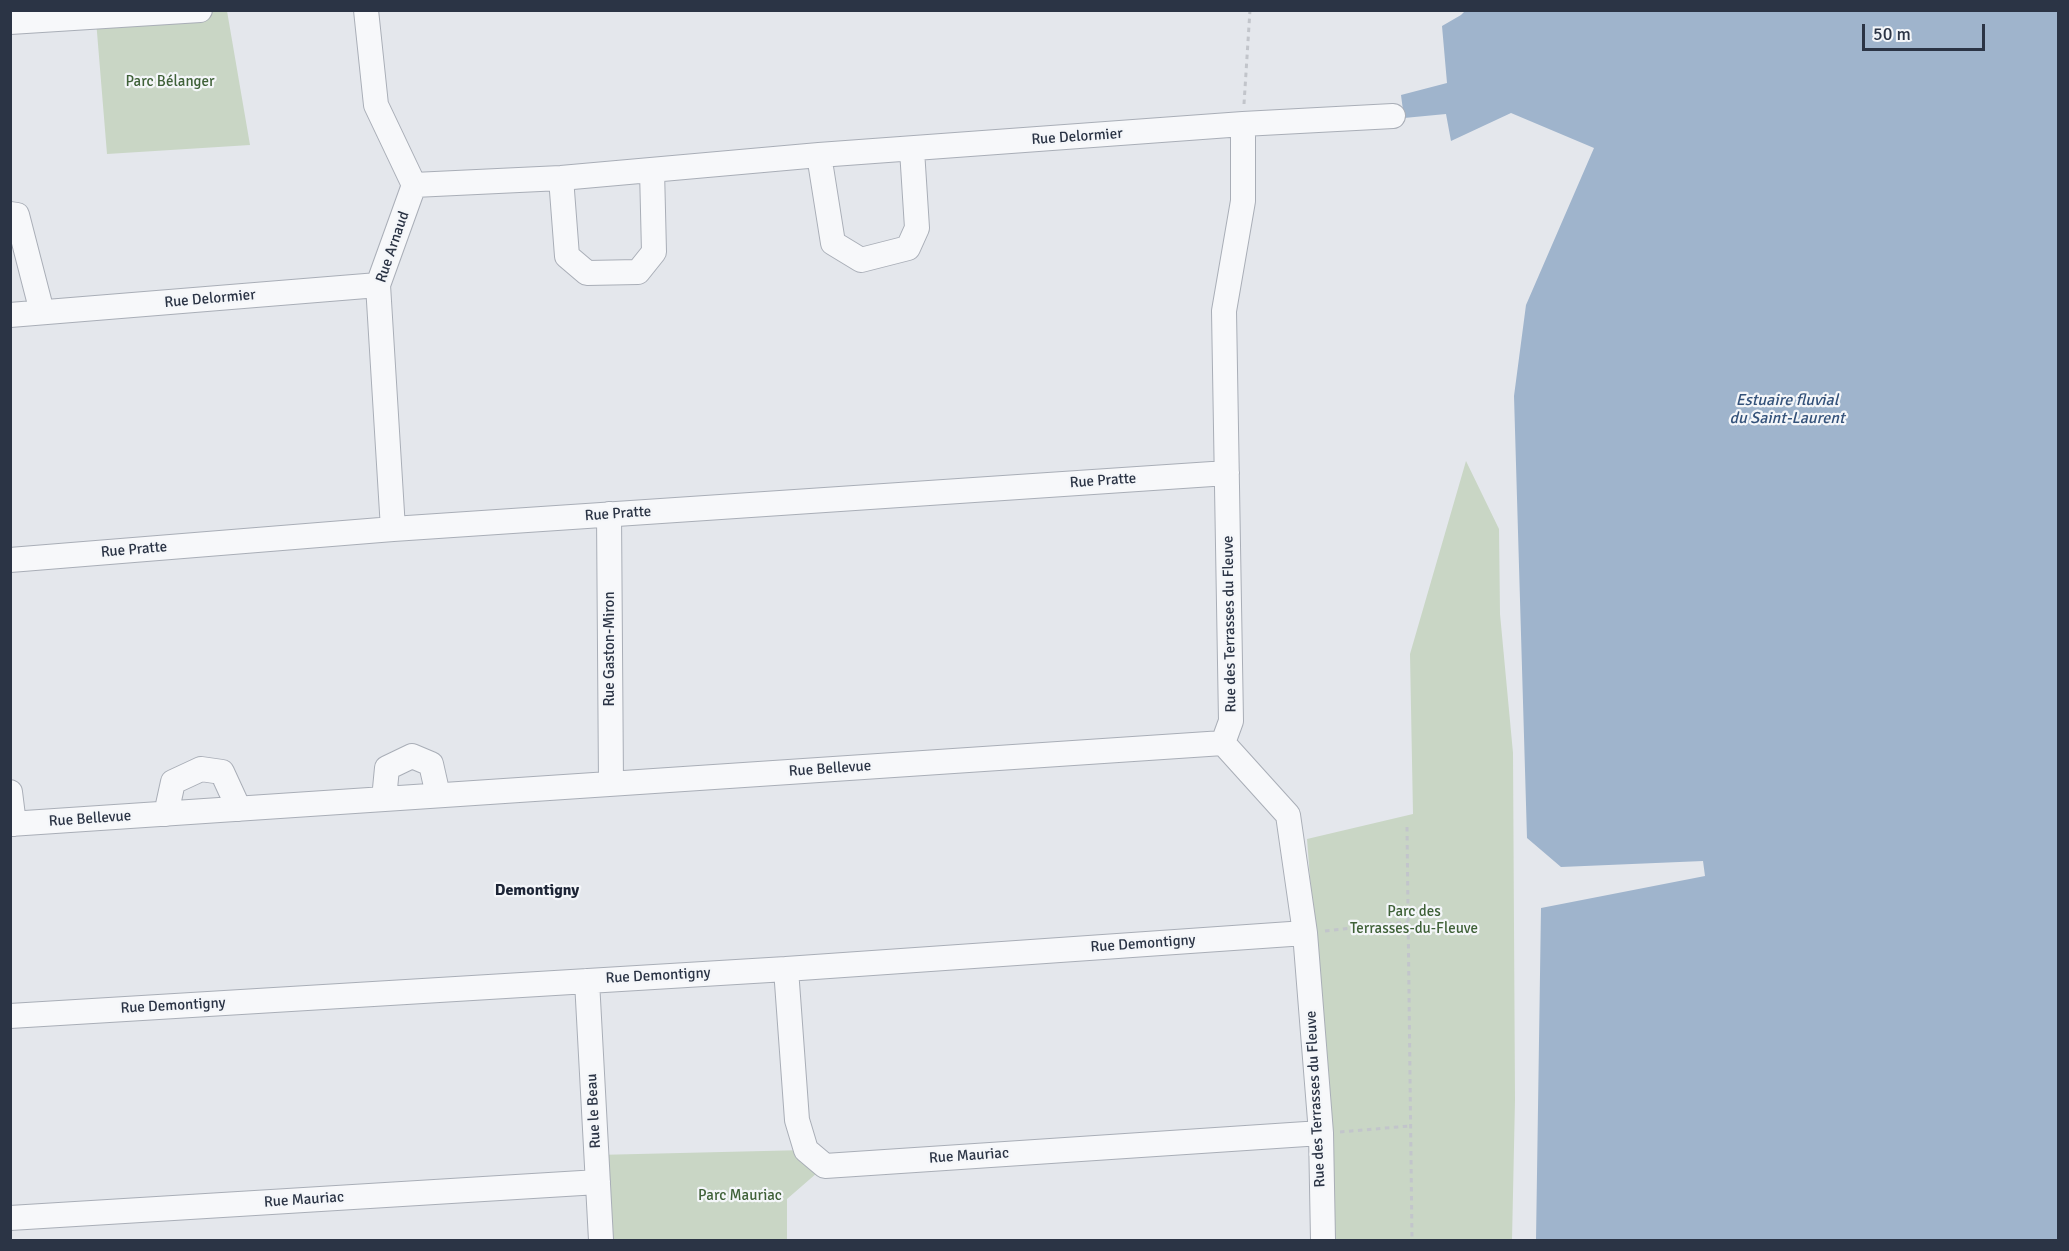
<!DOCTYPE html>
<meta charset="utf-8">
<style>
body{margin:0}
#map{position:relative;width:2069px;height:1251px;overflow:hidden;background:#e4e7ec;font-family:Signika,sans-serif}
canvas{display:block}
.frame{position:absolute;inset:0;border:12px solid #2b3445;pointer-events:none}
.scale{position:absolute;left:1862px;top:24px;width:123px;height:27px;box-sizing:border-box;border:3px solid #2b3445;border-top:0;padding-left:8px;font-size:18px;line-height:21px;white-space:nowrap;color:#2b3445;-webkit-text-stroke:4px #f4f6f9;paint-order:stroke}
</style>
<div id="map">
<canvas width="2069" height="1251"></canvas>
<div class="frame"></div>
<div class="scale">50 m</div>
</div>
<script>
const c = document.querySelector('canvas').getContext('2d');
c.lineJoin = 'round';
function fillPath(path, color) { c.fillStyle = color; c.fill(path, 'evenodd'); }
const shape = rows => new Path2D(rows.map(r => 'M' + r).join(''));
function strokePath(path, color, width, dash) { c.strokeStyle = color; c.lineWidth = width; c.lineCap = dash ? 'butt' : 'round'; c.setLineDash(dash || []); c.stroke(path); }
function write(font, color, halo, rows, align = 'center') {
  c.font = font + ' Signika,sans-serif'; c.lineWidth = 4.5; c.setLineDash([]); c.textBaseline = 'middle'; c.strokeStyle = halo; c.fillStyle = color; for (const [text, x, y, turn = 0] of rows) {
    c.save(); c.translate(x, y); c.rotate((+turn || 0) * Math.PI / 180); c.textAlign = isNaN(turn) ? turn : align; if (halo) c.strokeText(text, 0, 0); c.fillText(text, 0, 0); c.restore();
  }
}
const green = shape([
 [207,11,227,11,250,145,107,154,96,20],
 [1466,461,1499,529,1500,614,1513,753,1515,1100,1512,1240,1335,1240,1328,1113,1307,839,1413,814,1410,654],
 [806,1150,825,1166,787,1199,787,1240,601,1240,596,1155]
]);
const water = shape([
 [1465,11,2058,11,2058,1240,1536,1240,1541,908,1705,876,1703,861,1561,867,1527,838,1514,396,1526,305,1594,148,1511,113,1451,141,1446,114,1404,118,1401,95,1447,83,1442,26,1461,15]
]);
const path = shape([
 [1244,104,1250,10],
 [1407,827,1412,1240],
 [1325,931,1408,922],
 [1340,1132,1409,1126]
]);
const minor = shape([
 [366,10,376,105,414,185,378,285,393,529],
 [10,22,200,10],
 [1243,124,1243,201,1224,311,1231,721,1223,743,1288,815,1305,933,1321,1133,1323,1240],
 [819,155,833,243,861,260,908,248,917,228,912,150],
 [561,178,567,256,587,273,638,272,654,252,652,170],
 [414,185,561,178,819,155,1243,124,1393,116],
 [10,214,17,215,42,312],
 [10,315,378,285],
 [609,514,611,784],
 [10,560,393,529,1227,473],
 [10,792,14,824],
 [384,799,387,768,412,756,431,764,438,795],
 [166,814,173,782,201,769,222,772,239,809],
 [10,824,1223,743],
 [786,969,797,1120,806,1150,825,1166,1321,1133],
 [587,981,601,1240],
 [10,1016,786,969,1305,933],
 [10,1218,598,1182]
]);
const parkNames = [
 ["Parc Bélanger",170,82],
 ["Parc des",1414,912],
 ["Terrasses-du-Fleuve",1414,929],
 ["Parc Mauriac",740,1196]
];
const streetNames = [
 ["Rue Delormier",1077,137,-4],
 ["Rue Arnaud",393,247,-71],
 ["Rue Delormier",210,299,-5],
 ["Rue Pratte",1103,481,-4],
 ["Rue Pratte",618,514,-4],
 ["Rue Pratte",134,550,-5],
 ["Rue des Terrasses du Fleuve",1230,624,-91],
 ["Rue Gaston-Miron",610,649,-90],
 ["Rue Bellevue",830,769,-4],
 ["Rue Bellevue",90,819,-4],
 ["Rue Demontigny",1143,944,-4],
 ["Rue Demontigny",658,976,-3],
 ["Rue Demontigny",173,1006,-3],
 ["Rue des Terrasses du Fleuve",1316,1099,-93],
 ["Rue le Beau",594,1111,-93],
 ["Rue Mauriac",969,1156,-4],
 ["Rue Mauriac",304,1200,-4]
];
const waterNames = [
 ["Estuaire fluvial",1787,401],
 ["du Saint-Laurent",1787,419]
];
const neighbourhoodNames = [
 ["Demontigny",537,891]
];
fillPath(green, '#c9d6c5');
fillPath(water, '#9fb4cc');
strokePath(minor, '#a9aeb7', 26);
strokePath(path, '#c2c5cb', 3, [4.5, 4.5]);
strokePath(minor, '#f7f8fa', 24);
write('15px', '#3f6138', '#f4f6f9', parkNames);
write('15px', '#2b3445', '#f4f6f9', streetNames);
write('italic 16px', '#34527a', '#f4f6f9', waterNames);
write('bold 16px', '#1d2536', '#f4f6f9', neighbourhoodNames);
</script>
